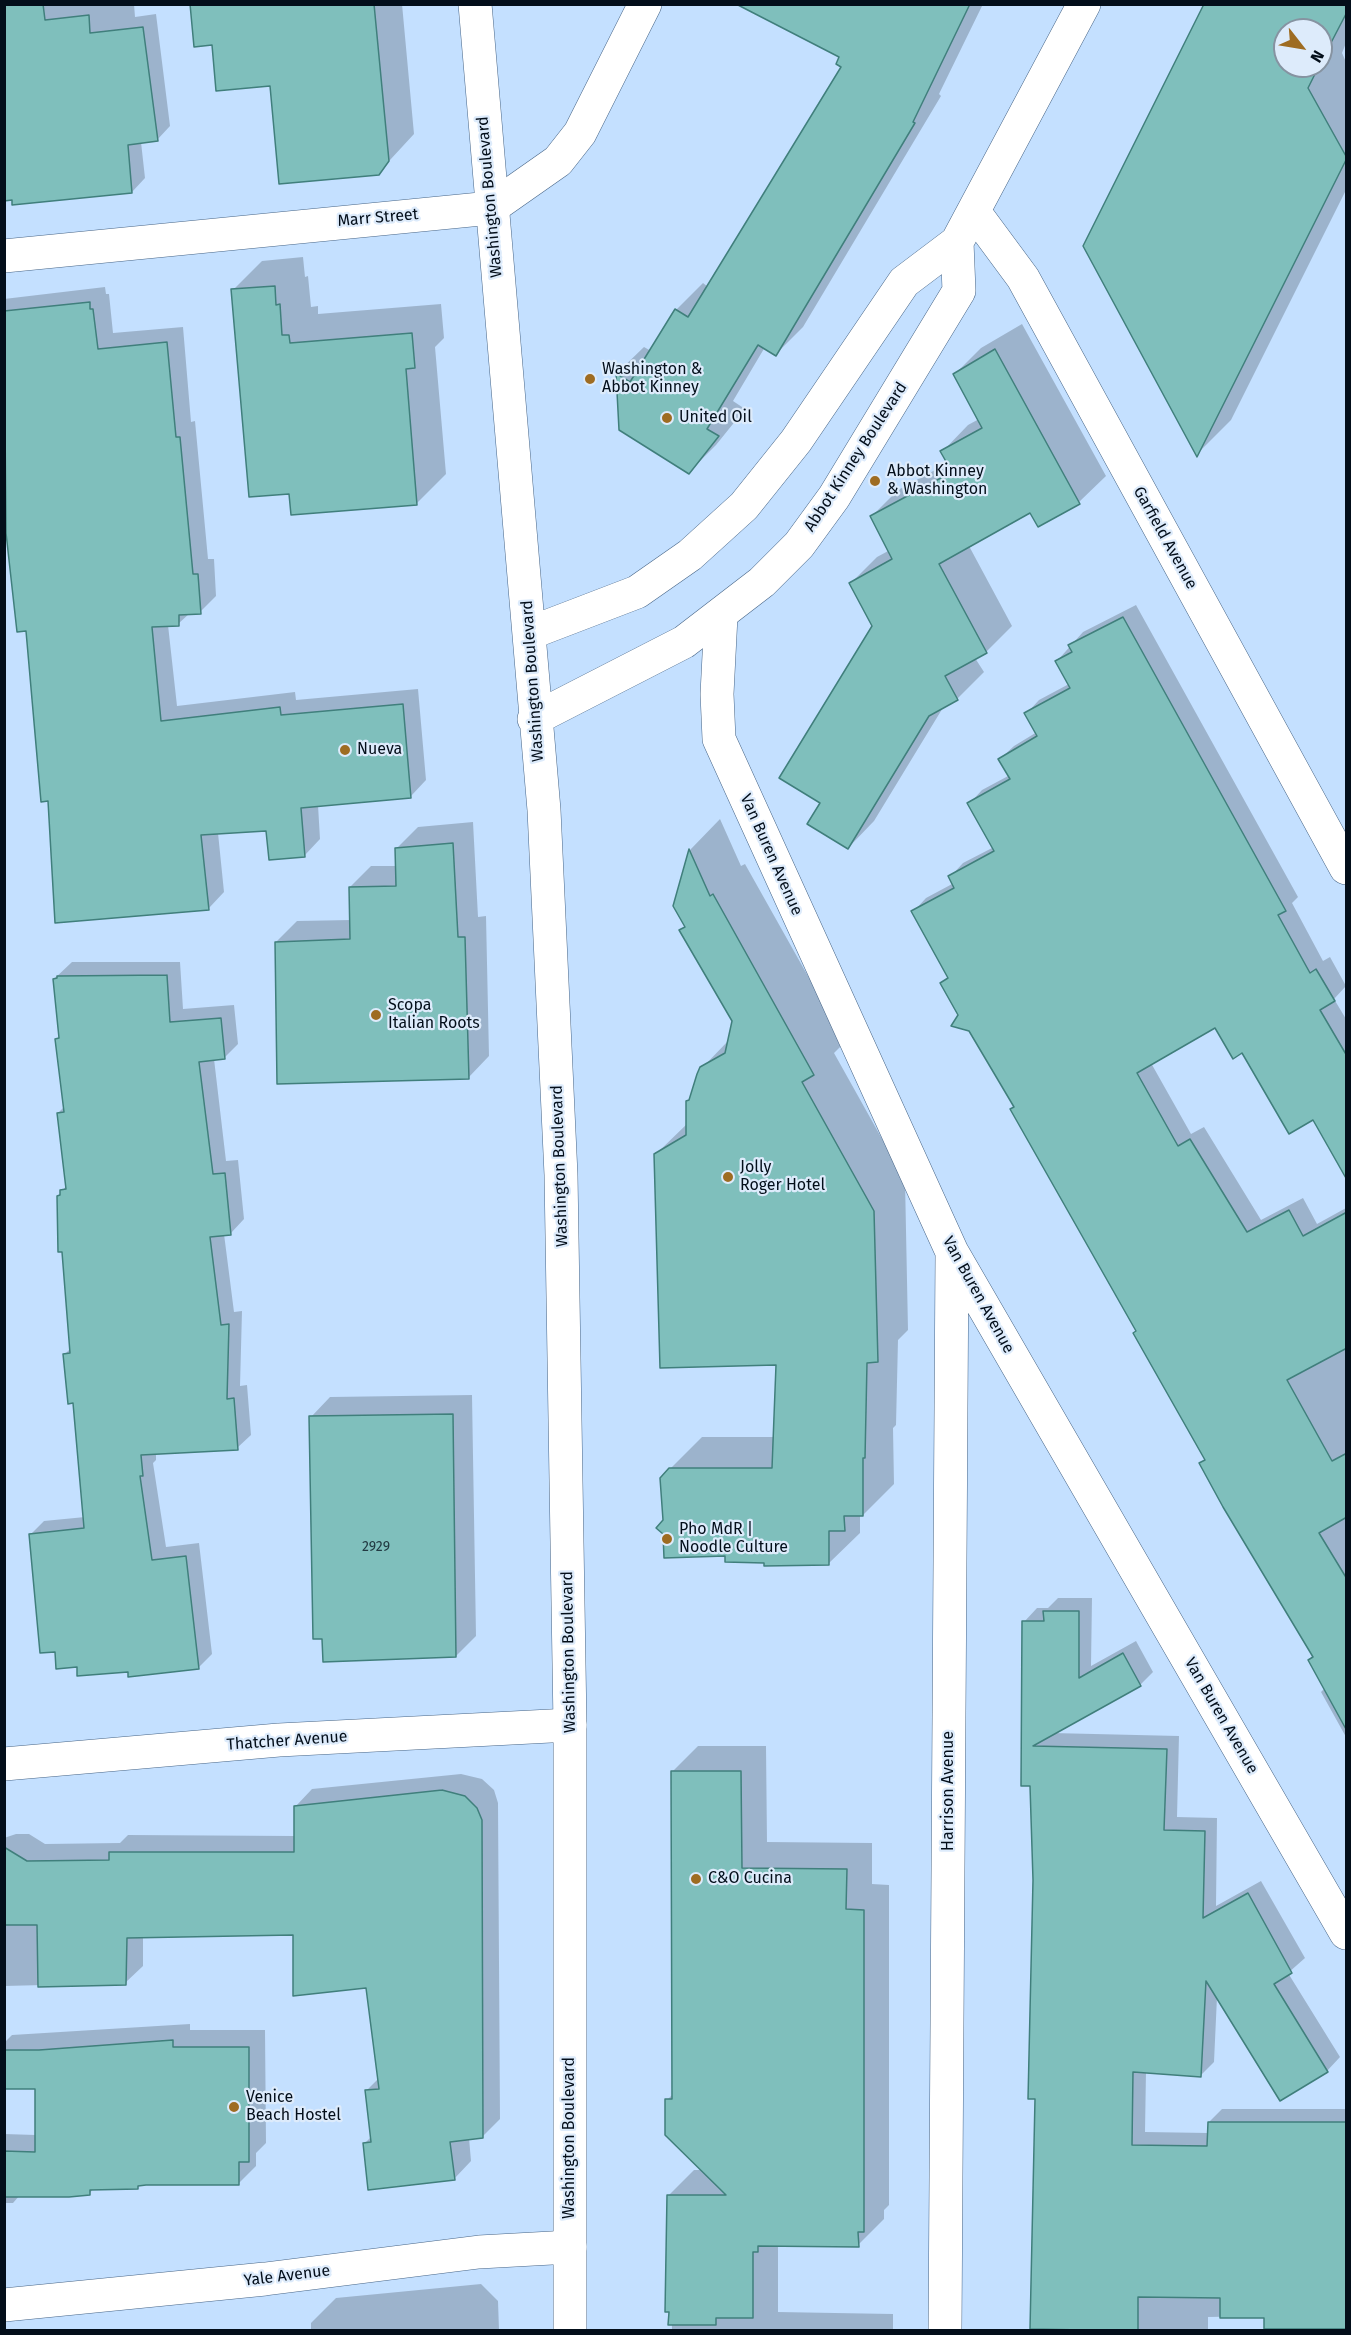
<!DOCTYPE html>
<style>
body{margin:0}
#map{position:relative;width:1351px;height:2335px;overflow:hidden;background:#c4e0ff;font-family:"Fira Sans",sans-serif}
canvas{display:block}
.frame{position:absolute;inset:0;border:6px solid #030e1a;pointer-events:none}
.north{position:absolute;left:1273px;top:18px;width:60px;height:60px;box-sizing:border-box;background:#ddebfb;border:2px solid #8693a1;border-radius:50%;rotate:121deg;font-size:16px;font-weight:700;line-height:24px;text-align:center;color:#030e1a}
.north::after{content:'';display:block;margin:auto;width:21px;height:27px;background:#9e6c22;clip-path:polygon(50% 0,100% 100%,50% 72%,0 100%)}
</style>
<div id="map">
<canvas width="1351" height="2335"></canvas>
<div class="frame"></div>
<div class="north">N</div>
</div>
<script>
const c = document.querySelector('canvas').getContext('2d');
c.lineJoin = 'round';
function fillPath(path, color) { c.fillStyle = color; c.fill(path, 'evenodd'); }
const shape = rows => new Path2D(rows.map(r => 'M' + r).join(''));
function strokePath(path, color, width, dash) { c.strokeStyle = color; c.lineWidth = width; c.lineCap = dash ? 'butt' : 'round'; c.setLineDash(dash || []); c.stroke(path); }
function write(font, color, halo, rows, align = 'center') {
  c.font = font + ' "Fira Sans",sans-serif'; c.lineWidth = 4.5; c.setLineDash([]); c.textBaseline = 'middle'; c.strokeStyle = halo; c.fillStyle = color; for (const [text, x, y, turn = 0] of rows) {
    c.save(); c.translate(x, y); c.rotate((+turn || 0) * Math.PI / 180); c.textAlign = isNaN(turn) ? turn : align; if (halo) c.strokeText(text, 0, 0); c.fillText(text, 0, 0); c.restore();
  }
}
const shadow = shape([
 [4,4,134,4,135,17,156,14,170,126,157,140,141,142,145,178,132,192,13,199],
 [192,4,402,4,414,134,378,173,272,84,213,44],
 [740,4,983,4,939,94,941,96,803,327,776,354,765,347,733,401,745,409,716,445,689,472,621,429,617,373,644,347,651,351,676,310,703,283,708,287,843,66,841,56],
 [1206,4,1346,4,1346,43,1342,53,1346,62,1346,190,1231,420,1197,454],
 [1285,30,1321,30,1321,66,1285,66],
 [303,257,305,277,308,276,311,307,318,306,318,314,441,304,444,338,435,347,446,474,417,503,290,492,233,290,262,261],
 [105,287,106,294,109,294,113,333,183,327,191,422,195,421,208,559,214,559,216,596,200,612,190,613,178,624,168,625,177,706,295,692,296,700,418,689,426,780,411,796,318,805,320,839,305,855,268,830,218,833,224,892,209,908,50,799,27,629,13,585,4,500,4,299],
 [1022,324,1106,476,1079,502,1038,525,1031,511,969,546,1012,626,986,652,975,658,984,672,957,699,944,706,874,821,848,848,822,802,874,626,851,583,877,557,890,550,872,516,898,490,948,463,942,452,968,425,979,419,955,374,981,348],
 [1136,605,1298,897,1292,903,1323,961,1330,957,1346,986,1334,999,1346,1019,1346,1178,1314,1118,1216,1026,1151,1063,1191,1134,1204,1127,1261,1220,1303,1198,1317,1224,1346,1208,1346,1737,1321,1692,1325,1688,1314,1656,1201,1464,1205,1459,1138,1331,1015,1107,942,983,949,976,913,912,926,898,954,883,950,877,963,863,994,847,969,804,982,790,1010,775,1000,759,1014,746,1037,732,1026,714,1039,700,1069,684,1057,661,1083,632],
 [720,819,741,866,745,864,845,1042,834,1053,905,1180,908,1330,898,1340,896,1425,893,1428,894,1484,863,1515,860,1515,860,1533,828,1564,726,1555,665,1520,670,1469,702,1437,775,1437,777,1363,656,1154,688,1123,691,1098,702,1068,729,1040,734,1021,681,930,686,926,675,906,690,850],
 [473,822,478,917,486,916,489,1056,468,1078,276,942,297,921,351,920,350,887,371,866,397,866,397,848,418,827],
 [72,962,180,962,183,1009,234,1005,238,1044,224,1058,214,1059,226,1161,238,1160,244,1219,231,1233,224,1234,234,1312,242,1311,240,1386,247,1385,251,1435,237,1448,156,1453,156,1460,153,1463,166,1547,199,1543,212,1654,198,1668,129,1671,78,1665,56,1650,31,1534,44,1521,85,1517,74,1401,65,1354,71,1348,58,1196,67,1185,58,1113,64,1107,57,1039,60,1036,54,979],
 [472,1395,476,1636,456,1656,311,1417,330,1397],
 [1058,1598,1092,1598,1091,1666,1136,1641,1153,1672,1140,1685,1052,1733,1179,1736,1177,1817,1217,1818,1216,1906,1261,1881,1305,1958,1288,1973,1340,2057,1327,2071,1217,1997,1214,2062,1201,2075,1146,2071,1145,2132,1209,2133,1209,2122,1222,2109,1346,2109,1346,2330,1283,2330,1283,2327,1266,2316,1208,2317,1208,2330,1033,2330,1037,2097,1035,1880,1024,1622,1037,1608,1048,1608],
 [698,1746,766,1746,767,1842,872,1843,872,1884,889,1885,889,2205,884,2210,884,2219,858,2245,778,2245,778,2312,893,2314,893,2330,672,2330,668,2196,694,2170,703,2170,667,2100,673,2094,672,1772],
 [461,1774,482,1779,494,1790,498,1803,500,2119,482,2137,469,2138,471,2161,454,2179,364,2144,372,2136,366,2091,379,2078,368,1986,295,1934,143,1936,143,1966,125,1983,4,1986,4,1838,16,1834,29,1834,45,1844,120,1843,128,1835,295,1836,295,1807,312,1789],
 [190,2024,190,2030,265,2030,266,2143,256,2153,256,2166,239,2183,141,2184,138,2187,94,2188,89,2194,20,2195,13,2203,4,2203,4,2134,36,2135,36,2087,4,2087,4,2043,12,2035],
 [481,2284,498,2301,499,2330,311,2330,311,2323,336,2298]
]);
const building = shape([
 [4,4,43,4,45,20,89,15,90,33,143,27,158,141,128,145,132,193,12,205,12,200,4,201,4,4],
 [190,4,374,4,389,161,379,175,279,184,270,86,216,91,212,45,194,47,190,4],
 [736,4,970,4,913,122,915,123,776,356,758,345,707,429,719,436,689,474,619,430,616,373,630,382,675,309,688,317,841,67,836,64,839,57,736,4],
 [1204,4,1347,4,1347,12,1321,62,1321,30,1285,30,1285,66,1319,66,1308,88,1347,158,1197,457,1083,246,1204,4],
 [275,286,276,305,280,304,282,335,289,335,290,343,412,333,415,368,406,369,417,505,291,515,289,494,249,497,231,289,275,286],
 [90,302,90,309,93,309,98,349,167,342,176,437,180,437,193,574,198,574,201,614,179,615,179,626,152,627,161,721,280,707,281,715,403,704,411,798,301,808,305,857,269,860,266,831,201,835,209,910,55,923,48,801,41,802,26,631,17,632,6,533,4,311,90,302],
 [995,349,1080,504,1038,527,1030,513,939,564,987,653,945,676,958,700,929,716,848,849,807,824,820,803,779,778,872,626,849,583,892,559,870,516,952,472,940,451,982,428,953,374,995,349],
 [1123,617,1286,911,1278,915,1310,973,1316,969,1335,1001,1320,1010,1347,1056,1347,1180,1313,1120,1289,1134,1242,1053,1233,1059,1215,1028,1137,1073,1178,1146,1190,1139,1247,1232,1289,1210,1303,1236,1347,1212,1347,1348,1287,1380,1332,1461,1347,1453,1347,1517,1319,1533,1347,1579,1347,1731,1308,1660,1313,1657,1223,1507,1199,1463,1205,1460,1133,1333,1136,1331,1010,1109,1014,1107,969,1031,951,1026,958,1015,940,983,948,978,911,911,954,888,948,876,994,851,967,803,1010,779,998,759,1037,736,1024,713,1070,688,1055,661,1072,652,1068,645,1123,617],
 [453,843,458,937,465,937,469,1079,277,1084,275,942,350,939,349,887,396,886,395,848,453,843],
 [689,849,710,896,713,894,814,1075,802,1082,874,1211,878,1362,867,1363,865,1458,863,1458,863,1516,844,1516,845,1531,829,1531,829,1565,764,1566,764,1563,725,1562,725,1556,664,1558,663,1534,656,1528,663,1520,660,1478,669,1468,772,1468,776,1365,660,1368,654,1154,686,1135,686,1101,689,1100,697,1074,700,1067,725,1053,732,1021,679,930,685,927,673,906,689,849],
 [167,975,170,1022,221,1018,225,1059,199,1062,213,1174,225,1173,231,1235,210,1237,221,1325,229,1324,227,1399,234,1398,238,1450,141,1455,143,1476,140,1476,152,1560,186,1556,199,1669,128,1677,128,1672,77,1676,77,1667,56,1669,55,1652,40,1653,29,1534,84,1528,73,1403,68,1404,63,1354,70,1353,62,1252,58,1252,57,1196,60,1195,60,1190,66,1189,57,1113,64,1112,55,1039,59,1038,53,979,57,978,57,976,167,975],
 [453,1414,456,1657,323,1662,322,1639,313,1639,309,1416,453,1414],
 [1043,1611,1079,1611,1079,1678,1123,1653,1141,1686,1033,1746,1167,1749,1164,1830,1205,1831,1203,1918,1248,1893,1292,1973,1274,1984,1328,2072,1280,2101,1206,1981,1201,2077,1133,2072,1132,2145,1207,2146,1208,2122,1347,2122,1347,2329,1264,2329,1264,2318,1220,2318,1220,2298,1138,2297,1138,2331,1030,2329,1035,2099,1028,2099,1033,1880,1030,1786,1021,1786,1022,1621,1044,1621,1043,1611],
 [671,1771,741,1771,742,1868,847,1869,846,1909,864,1910,864,2232,858,2232,859,2247,758,2246,758,2252,753,2252,753,2318,716,2318,716,2325,668,2325,669,2312,665,2312,667,2195,726,2195,665,2135,665,2099,672,2099,671,1771],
 [442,1790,465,1796,477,1808,482,1820,483,2138,450,2142,455,2180,368,2190,363,2143,371,2142,365,2090,379,2089,366,1988,293,1996,293,1935,127,1938,126,1985,38,1987,37,1925,4,1925,4,1847,27,1861,109,1860,109,1852,294,1852,294,1806,442,1790],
 [173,2040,173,2047,249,2047,249,2162,239,2162,239,2185,146,2185,138,2186,138,2189,90,2190,90,2195,69,2197,4,2197,4,2151,35,2152,35,2089,4,2089,4,2050,39,2050,173,2040]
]);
const street = shape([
 [975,213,1023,278,1346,868],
 [4,256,491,208,558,161,580,133,645,4],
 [721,616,717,694,719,739,952,1252,1346,1933],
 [4,1764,279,1740,570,1725],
 [4,2305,265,2279,479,2252,570,2247],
 [945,2330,952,1254]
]);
const secondary = shape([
 [475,4,544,810,561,1175,570,1725,570,2330],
 [530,633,637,592,690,555,744,506,796,441,904,282,957,242,1084,4],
 [534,719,684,642,762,582,799,545,834,497,959,291,957,242]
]);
const markers = [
 [590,379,6,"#9e6c22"],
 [667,418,6,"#9e6c22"],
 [875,481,6,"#9e6c22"],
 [345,750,6,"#9e6c22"],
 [376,1015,6,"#9e6c22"],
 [728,1177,6,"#9e6c22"],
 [667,1539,6,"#9e6c22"],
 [696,1879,6,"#9e6c22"],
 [234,2107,6,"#9e6c22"]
];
const numberNames = [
 ["2929",376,1547]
];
const streetNames = [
 ["Washington Boulevard",490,197,-95],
 ["Marr Street",378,218,-5],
 ["Abbot Kinney Boulevard",856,457,-57],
 ["Garfield Avenue",1165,538,61],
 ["Washington Boulevard",533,681,-94],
 ["Van Buren Avenue",771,855,66],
 ["Washington Boulevard",560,1166,-92],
 ["Van Buren Avenue",978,1295,61],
 ["Washington Boulevard",569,1652,-91],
 ["Van Buren Avenue",1221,1716,60],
 ["Thatcher Avenue",287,1741,-4],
 ["Harrison Avenue",949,1791,-90],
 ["Washington Boulevard",570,2138,-90],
 ["Yale Avenue",287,2276,-7]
];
const poiNames = [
 ["Washington &",602,370],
 ["Abbot Kinney",602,388],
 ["United Oil",679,418],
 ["Abbot Kinney",887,472],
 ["& Washington",887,490],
 ["Nueva",357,750],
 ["Scopa",388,1006],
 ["Italian Roots",388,1024],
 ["Jolly",740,1168],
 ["Roger Hotel",740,1186],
 ["Pho MdR |",679,1530],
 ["Noodle Culture",679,1548],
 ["C&O Cucina",708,1879],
 ["Venice",246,2098],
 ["Beach Hostel",246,2116]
];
fillPath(shadow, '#0003');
fillPath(building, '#7fbfbc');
strokePath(building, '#407f7c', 1.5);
strokePath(street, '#476587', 34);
strokePath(secondary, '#476587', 34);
strokePath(street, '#fff', 33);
strokePath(secondary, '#fff', 33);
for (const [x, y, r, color] of markers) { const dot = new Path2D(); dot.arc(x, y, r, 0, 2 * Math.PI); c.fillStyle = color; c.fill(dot); strokePath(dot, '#ddebfb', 2); }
write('14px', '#223a42', null, numberNames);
write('16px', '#030e1a', '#ddebfb', streetNames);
write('16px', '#030e1a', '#ddebfb', poiNames, 'left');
</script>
